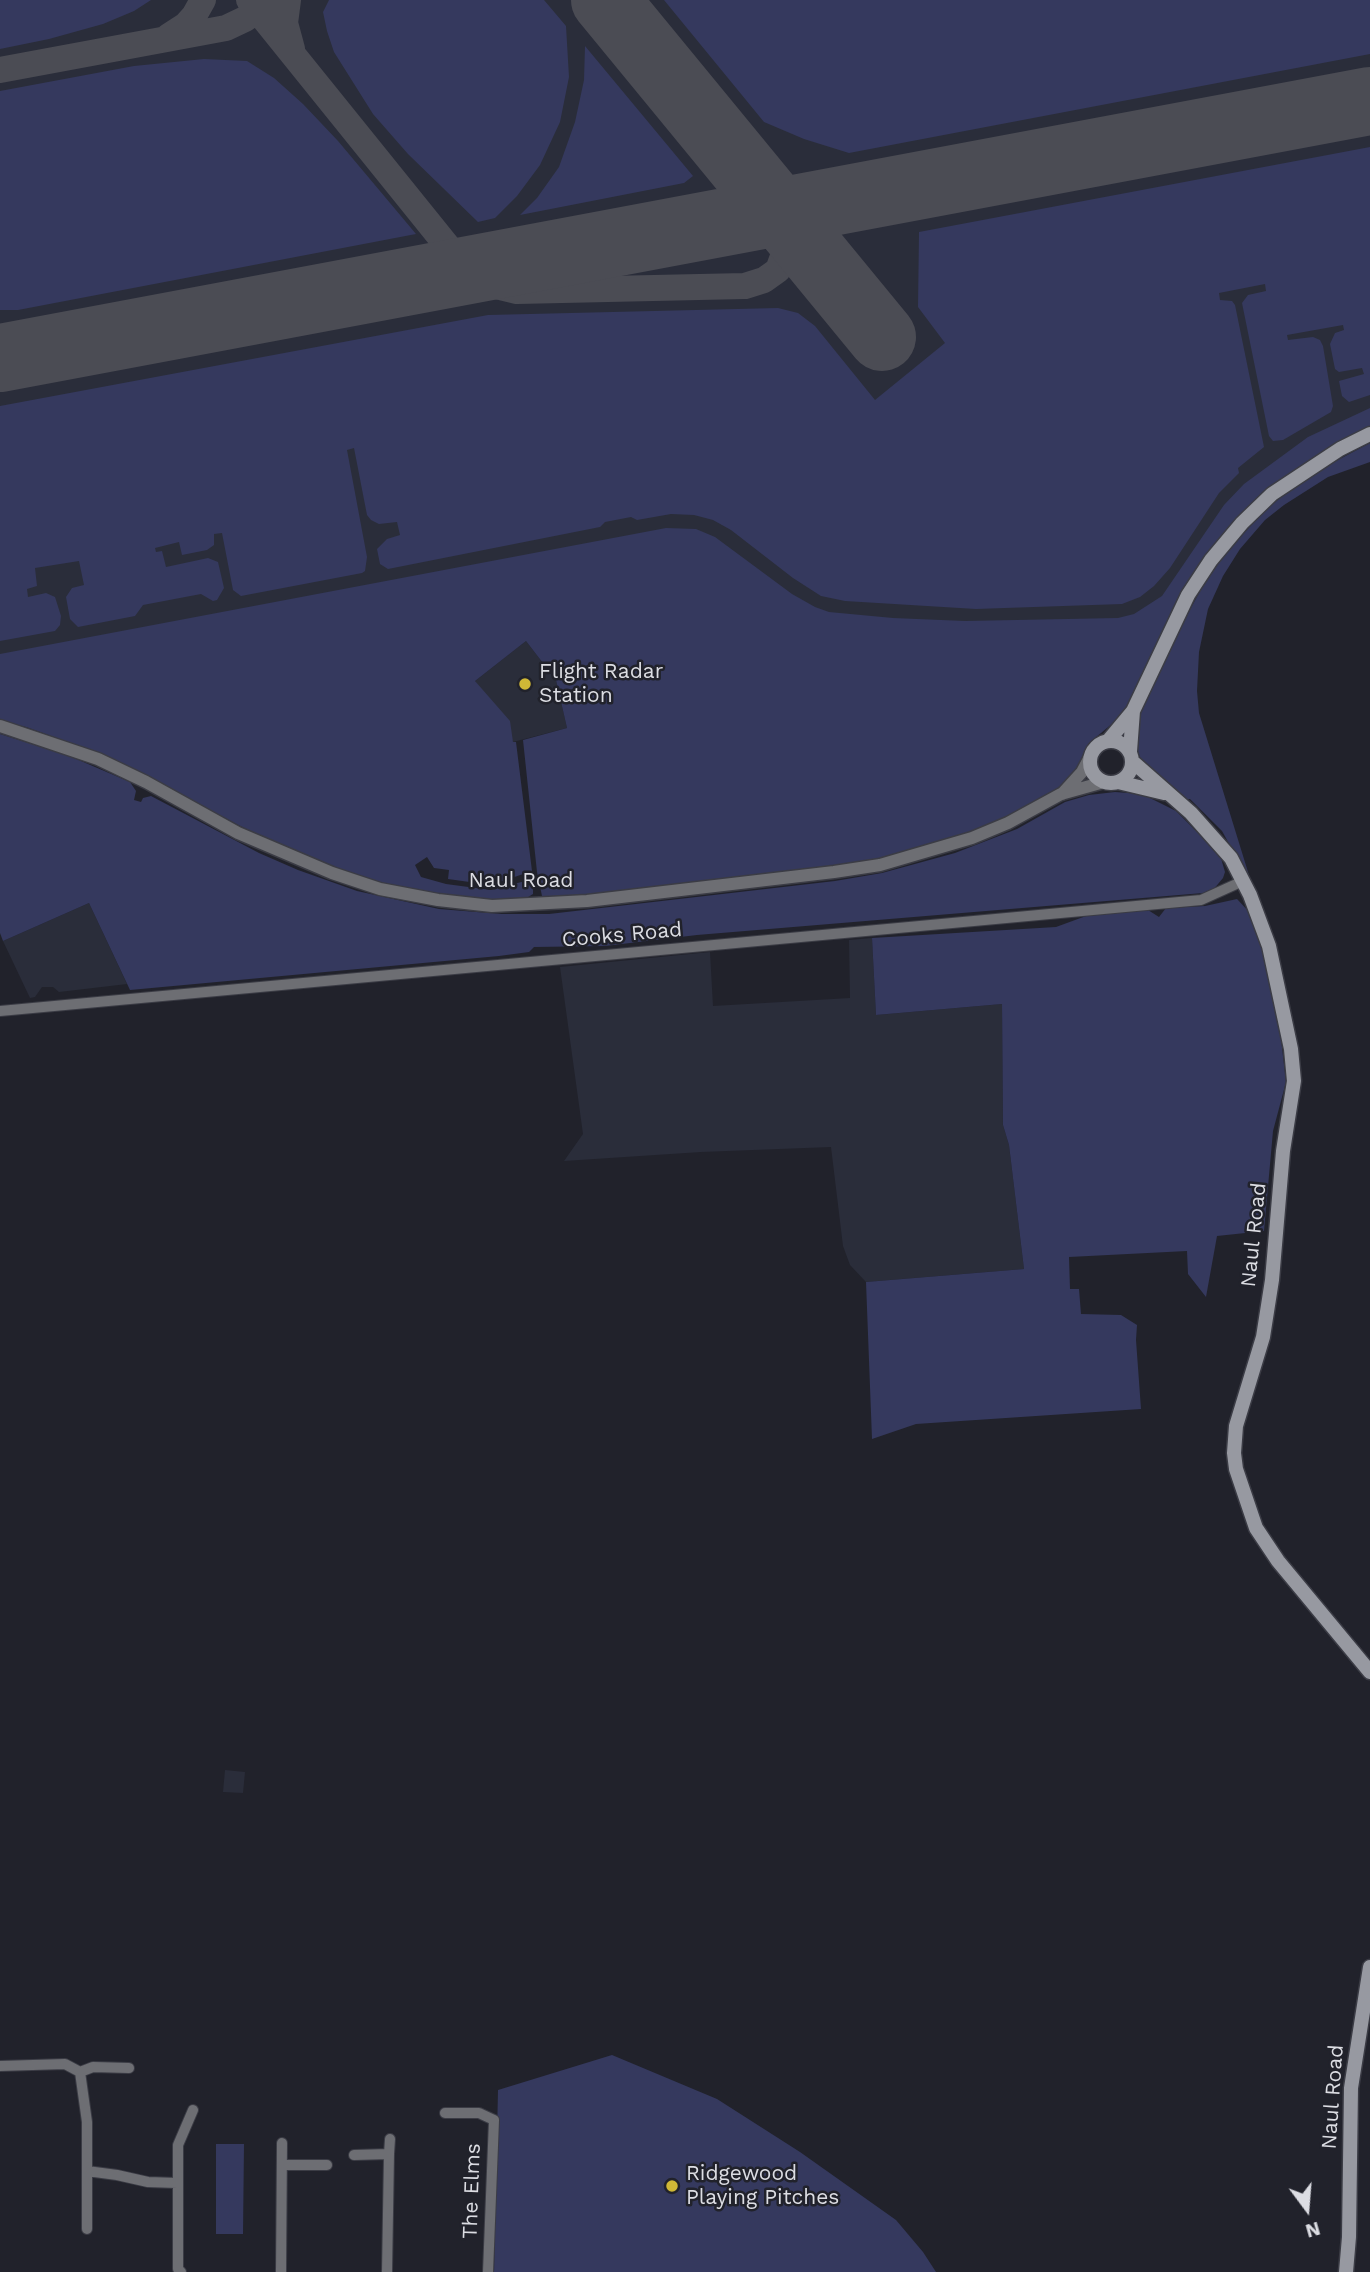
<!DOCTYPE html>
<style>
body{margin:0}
#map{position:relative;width:1370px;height:2272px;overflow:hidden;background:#21222b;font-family:"Work Sans",sans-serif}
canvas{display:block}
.north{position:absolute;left:1272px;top:2174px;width:70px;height:70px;-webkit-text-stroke:5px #21222b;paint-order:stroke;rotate:164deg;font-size:19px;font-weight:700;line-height:28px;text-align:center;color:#dcdde3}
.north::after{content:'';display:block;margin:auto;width:24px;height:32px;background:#dcdde3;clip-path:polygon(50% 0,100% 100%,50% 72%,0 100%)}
</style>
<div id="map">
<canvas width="1370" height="2272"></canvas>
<div class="north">N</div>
</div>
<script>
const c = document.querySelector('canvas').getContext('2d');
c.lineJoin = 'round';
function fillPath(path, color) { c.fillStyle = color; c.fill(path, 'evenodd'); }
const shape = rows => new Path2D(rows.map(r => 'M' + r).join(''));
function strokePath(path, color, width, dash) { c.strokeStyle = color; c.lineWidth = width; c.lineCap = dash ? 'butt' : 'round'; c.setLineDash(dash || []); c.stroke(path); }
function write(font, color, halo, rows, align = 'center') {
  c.font = font + ' "Work Sans",sans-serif'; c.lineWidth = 5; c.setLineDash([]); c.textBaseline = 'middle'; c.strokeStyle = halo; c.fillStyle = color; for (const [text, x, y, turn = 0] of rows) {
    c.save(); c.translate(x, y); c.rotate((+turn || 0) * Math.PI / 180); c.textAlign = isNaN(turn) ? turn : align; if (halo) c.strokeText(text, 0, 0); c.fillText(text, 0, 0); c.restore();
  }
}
const built = shape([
 [0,0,1370,0,1370,415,1295,456,1143,630,755,614,0,665],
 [526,641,556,680,567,728,513,742,475,681],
 [89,903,127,984,59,992,53,987,42,987,35,997,30,998,3,941],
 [872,938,876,1015,1002,1004,1003,1125,1009,1145,1024,1269,866,1282,850,1265,843,1246,831,1147,701,1152,564,1161,583,1134,560,967,710,952,713,1006,850,998,849,940],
 [225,1770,245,1772,243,1793,223,1792]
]);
const green = shape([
 [0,0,151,0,134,11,103,24,49,39,0,49],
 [329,0,544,0,566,26,569,77,560,122,540,165,517,196,495,218,478,222,408,154,373,114,334,52,327,31,323,12],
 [664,0,1370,0,1370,54,849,153,804,139,764,122],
 [585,46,693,176,684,183,520,215,537,198,559,167,575,122,584,80],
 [204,59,247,61,274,78,303,104,338,141,416,234,18,310,0,310,0,91,134,66],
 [1370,147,1370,395,1349,402,1342,396,1339,381,1364,374,1362,368,1339,372,1335,369,1330,344,1335,333,1344,330,1343,325,1287,335,1288,340,1313,337,1320,340,1323,346,1333,406,1331,412,1283,440,1273,441,1269,436,1242,303,1248,295,1266,291,1265,284,1219,293,1220,300,1232,301,1235,305,1264,447,1238,468,1239,473,1219,493,1170,568,1154,586,1140,597,1122,604,976,609,845,601,821,596,793,578,731,530,713,520,694,515,671,514,637,520,631,517,605,522,600,527,388,569,380,564,377,549,387,539,400,535,397,522,379,524,371,520,367,515,354,448,347,450,367,557,365,571,362,573,241,596,233,590,222,533,214,534,214,545,207,550,182,555,179,542,155,548,156,552,162,551,166,567,208,558,218,562,224,588,217,600,213,601,201,594,143,605,135,616,78,627,70,619,66,597,72,588,84,585,79,561,35,568,37,586,27,589,28,597,46,593,55,597,61,616,60,625,55,631,0,641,0,406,488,315,778,308,798,313,815,326,875,400,945,343,918,307,919,232],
 [1370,408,1370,428,1317,455,1283,478,1249,506,1130,702,1119,718,1089,743,1074,774,1058,789,1037,803,981,830,909,853,851,866,556,899,554,896,542,896,537,872,523,740,567,728,556,680,526,641,475,681,510,721,513,742,516,742,532,871,491,885,448,879,449,870,434,868,427,857,415,865,421,877,446,884,491,890,529,880,533,883,533,894,525,899,463,899,388,885,349,873,262,837,93,751,26,727,0,721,0,654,666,528,696,529,715,537,792,594,815,607,829,612,893,618,965,621,1118,618,1134,614,1162,596,1224,505,1244,484,1308,437],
 [1370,443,1370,462,1328,477,1284,505,1265,520,1240,549,1223,576,1208,609,1199,652,1197,691,1199,713,1252,885,1222,831,1190,799,1183,800,1142,762,1135,744,1140,712,1186,617,1205,582,1222,558,1262,513,1286,493,1319,470],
 [0,734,67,755,130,782,136,791,134,800,141,802,143,798,151,796,259,853,298,870,357,891,439,909,502,914,549,914,835,881,882,873,955,853,1017,829,1065,802,1089,795,1115,792,1142,794,1176,811,1220,855,1225,872,1223,878,1213,890,1203,893,697,935,605,946,534,947,529,952,499,956,130,990,89,903,3,941,0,933],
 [1237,899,1252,915,1268,971,1281,1039,1286,1082,1273,1131,1264,1231,1217,1236,1206,1297,1188,1274,1187,1251,1069,1257,1070,1289,1079,1289,1081,1314,1121,1315,1137,1325,1136,1340,1141,1409,916,1424,872,1439,866,1282,1024,1269,1009,1145,1003,1125,1002,1004,876,1015,872,938,1056,927,1086,916,1148,910,1159,917,1166,908,1205,906],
 [612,2055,717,2099,800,2152,896,2220,923,2252,936,2272,494,2272,498,2090],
 [216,2144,244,2144,243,2234,216,2234]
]);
const taxiway = shape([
 [249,0,457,258,488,284,517,291,745,286,764,280,778,270,788,243,784,218],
 [288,0,285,23,292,49],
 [169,36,186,25,194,16,203,0],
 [0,70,226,28,245,19,269,0],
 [0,340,48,341,153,331]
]);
const runway = shape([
 [605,0,882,337],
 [0,358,1370,101]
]);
const minor = shape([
 [0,1011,1201,900,1243,881],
 [0,2066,65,2064,80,2072,87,2122,87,2229],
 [80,2072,93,2067,129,2068],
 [445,2113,479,2113,494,2120,488,2272],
 [389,2154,390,2139],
 [354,2155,389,2154,387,2272],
 [282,2165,327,2165],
 [87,2171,117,2175,148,2182,177,2183],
 [181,2272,178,2269,178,2145,193,2110],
 [281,2272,282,2143]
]);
const tertiary = shape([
 [0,726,98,759,146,782,238,833,332,873,380,889,438,900,492,906,587,901,834,872,880,865,972,838,1008,823,1061,794,1104,782],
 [1062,794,1082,772,1092,753]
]);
const secondary = shape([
 '1090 762a21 21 0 1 1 42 0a21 21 0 1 1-42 0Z',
 [1108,741,1133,711],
 [1130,751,1133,711,1188,595,1211,560,1242,523,1272,494,1340,449,1370,434],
 [1133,762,1191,813,1231,858,1250,895,1269,946,1291,1049,1294,1081,1283,1151,1272,1280,1263,1337,1236,1426,1234,1453,1236,1469,1256,1528,1278,1561,1370,1672],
 [1118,782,1164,793],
 [1346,2272,1349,2237,1351,2088,1370,1967]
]);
const markers = [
 [525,684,7,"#d0b836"],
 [672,2186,7,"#d0b836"]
];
const poiNames = [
 ["Flight Radar",539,672],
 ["Station",539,696],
 ["Ridgewood",686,2174],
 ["Playing Pitches",686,2198]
];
const streetNames = [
 ["Naul Road",521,881],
 ["Cooks Road",622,935,-5],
 ["Naul Road",1254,1235,-84],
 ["Naul Road",1333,2097,-86],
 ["The Elms",472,2191,-88]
];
fillPath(built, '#2a2d3a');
fillPath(green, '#35395e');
strokePath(taxiway, '#4b4c54', 26);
strokePath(runway, '#4b4c54', 68);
strokePath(minor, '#3b3c45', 12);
strokePath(tertiary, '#3b3c45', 15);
strokePath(secondary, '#3b3c45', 17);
strokePath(minor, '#6d6e73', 10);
strokePath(tertiary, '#6d6e73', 12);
strokePath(secondary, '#9799a1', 14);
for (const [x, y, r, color] of markers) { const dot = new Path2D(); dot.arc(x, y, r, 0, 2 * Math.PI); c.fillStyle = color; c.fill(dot); strokePath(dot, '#21222b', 2.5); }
write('21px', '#dcdde3', '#21222b', poiNames, 'left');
write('21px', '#dcdde3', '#21222b', streetNames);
</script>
